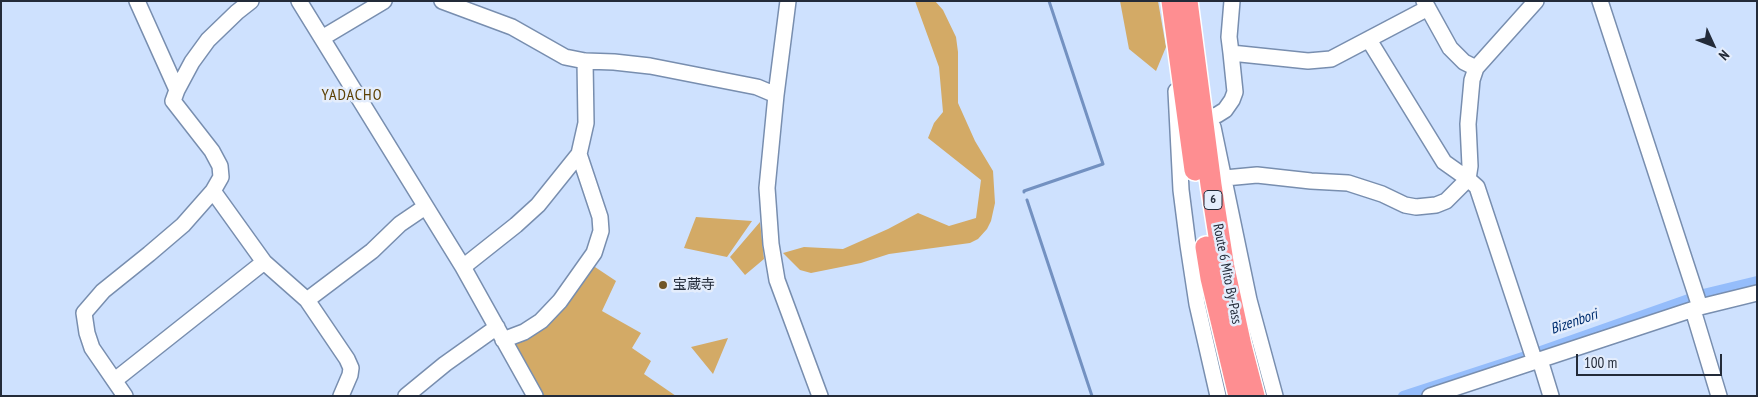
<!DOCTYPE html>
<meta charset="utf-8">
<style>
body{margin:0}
#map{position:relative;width:1758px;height:397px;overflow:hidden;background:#cee1fe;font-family:"PT Sans Narrow",sans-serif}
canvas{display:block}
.frame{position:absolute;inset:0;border:2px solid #232b39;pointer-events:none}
.north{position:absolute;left:1688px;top:20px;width:50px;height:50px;-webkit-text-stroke:4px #e4edfc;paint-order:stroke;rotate:133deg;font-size:14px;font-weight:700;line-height:20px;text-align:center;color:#232b39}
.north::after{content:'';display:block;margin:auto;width:18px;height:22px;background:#232b39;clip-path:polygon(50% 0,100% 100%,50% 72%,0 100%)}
.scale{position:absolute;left:1576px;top:354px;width:146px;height:22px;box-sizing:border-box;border:2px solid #232b39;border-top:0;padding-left:6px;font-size:15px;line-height:18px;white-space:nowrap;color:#232b39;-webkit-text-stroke:4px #e4edfc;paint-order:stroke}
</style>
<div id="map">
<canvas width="1758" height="397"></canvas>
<div class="frame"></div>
<div class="north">N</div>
<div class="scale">100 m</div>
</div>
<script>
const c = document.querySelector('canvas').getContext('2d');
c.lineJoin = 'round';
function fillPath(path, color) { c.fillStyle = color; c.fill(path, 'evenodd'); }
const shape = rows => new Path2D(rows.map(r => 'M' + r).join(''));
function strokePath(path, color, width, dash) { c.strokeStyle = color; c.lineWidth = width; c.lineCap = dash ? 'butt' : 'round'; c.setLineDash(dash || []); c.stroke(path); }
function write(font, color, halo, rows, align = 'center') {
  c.font = font + ' "PT Sans Narrow","Noto Sans JP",sans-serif'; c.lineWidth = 5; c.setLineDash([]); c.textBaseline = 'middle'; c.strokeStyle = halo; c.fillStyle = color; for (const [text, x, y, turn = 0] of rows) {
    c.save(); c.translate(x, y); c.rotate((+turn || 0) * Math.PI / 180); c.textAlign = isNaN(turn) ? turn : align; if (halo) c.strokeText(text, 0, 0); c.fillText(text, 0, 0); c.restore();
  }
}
const green = shape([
 [915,1,935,1,943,10,956,37,958,52,958,103,975,141,993,171,995,203,991,221,987,229,978,239,970,243,889,254,861,263,811,273,800,270,783,253,804,247,843,249,888,229,918,213,949,226,976,218,981,180,928,138,934,123,943,112,939,67],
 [1120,1,1158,1,1166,47,1156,71,1129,49],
 [696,217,752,221,727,257,684,248],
 [760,222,764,259,745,275,730,257],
 [592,265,616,281,602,311,641,333,632,348,651,361,644,374,676,396,540,396,512,343],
 [728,338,713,374,691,347]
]);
const stream = shape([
 [1024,192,1024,191,1103,164,1049,1],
 [1027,200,1092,396]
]);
const canal = shape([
 [1403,396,1538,352,1703,294,1757,281]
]);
const minor = shape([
 [137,1,177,90],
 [299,1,463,267,535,396],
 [442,1,512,27,565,57,585,61,614,62,650,66,757,87,776,95],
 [788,1,776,95,767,188,771,244,777,280,820,396],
 [1424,1,1450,48,1464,62,1476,68],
 [1600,1,1700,307],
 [322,38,384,1],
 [1369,40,1444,162,1468,179,1477,187,1535,362],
 [1231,53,1229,37,1232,1],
 [1176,91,1181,190,1188,245,1197,304,1218,396],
 [1203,118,1217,115,1225,110,1232,100,1235,92,1231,53,1308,61,1331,59,1428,8],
 [1206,121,1213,127,1249,300,1275,396],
 [1225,178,1257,175,1311,181,1348,183,1382,194,1405,205,1416,207,1436,205,1446,201,1468,179,1470,166,1468,124,1472,80,1476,68,1536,1],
 [213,191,264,262,307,300,347,359,351,368,350,375,341,396],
 [463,267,516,225,538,205,579,154,586,123,585,61],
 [307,300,372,251,400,224,425,207],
 [1693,310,1719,396],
 [503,340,524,332,541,321,560,301,594,253,601,231,600,217,579,154],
 [1540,360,1551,396],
 [115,380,264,262],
 [125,396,92,348,87,333,84,313,103,291,149,254,183,225,213,191,221,177,220,166,212,151,173,101,177,90,192,62,208,40,237,12,251,1],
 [406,396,445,364,497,327],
 [1430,396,1700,307,1757,293]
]);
const highway = shape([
 [1172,1,1195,170],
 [1187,1,1211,185,1224,268,1241,346,1254,396],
 [1206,247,1211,278,1239,396]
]);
const markers = [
 [663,285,5,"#705628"]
];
const shields = [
 [1213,200,18]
];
const shieldNames = [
 ["6",1213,200]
];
const streetNames = [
 ["Route 6 Mito By-Pass",1227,274,79]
];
const poiNames = [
 ["宝蔵寺",673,285]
];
const waterNames = [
 ["Bizenbori",1574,322,-19]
];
const quarterNames = [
 ["YADACHO",352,95]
];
fillPath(green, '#d3aa66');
strokePath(stream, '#7391c1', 3);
strokePath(canal, '#95bdfb', 10);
strokePath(minor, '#788eaf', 18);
strokePath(highway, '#fff', 24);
strokePath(minor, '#fff', 15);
strokePath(highway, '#fe8e91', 21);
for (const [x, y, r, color] of markers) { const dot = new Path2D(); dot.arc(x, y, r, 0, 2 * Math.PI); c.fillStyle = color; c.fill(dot); strokePath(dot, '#e4edfc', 2); }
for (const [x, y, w] of shields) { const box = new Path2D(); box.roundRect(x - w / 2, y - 9.5, w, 19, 4); c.fillStyle = '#e4edfc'; c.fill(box); strokePath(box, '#232b39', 1); }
write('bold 12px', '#232b39', null, shieldNames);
write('14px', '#232b39', '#e4edfc', streetNames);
write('14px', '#232b39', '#e4edfc', poiNames, 'left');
write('italic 15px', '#012e6f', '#e4edfc', waterNames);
c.letterSpacing = '1px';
write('16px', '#5c4003', '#e4edfc', quarterNames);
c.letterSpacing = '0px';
</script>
